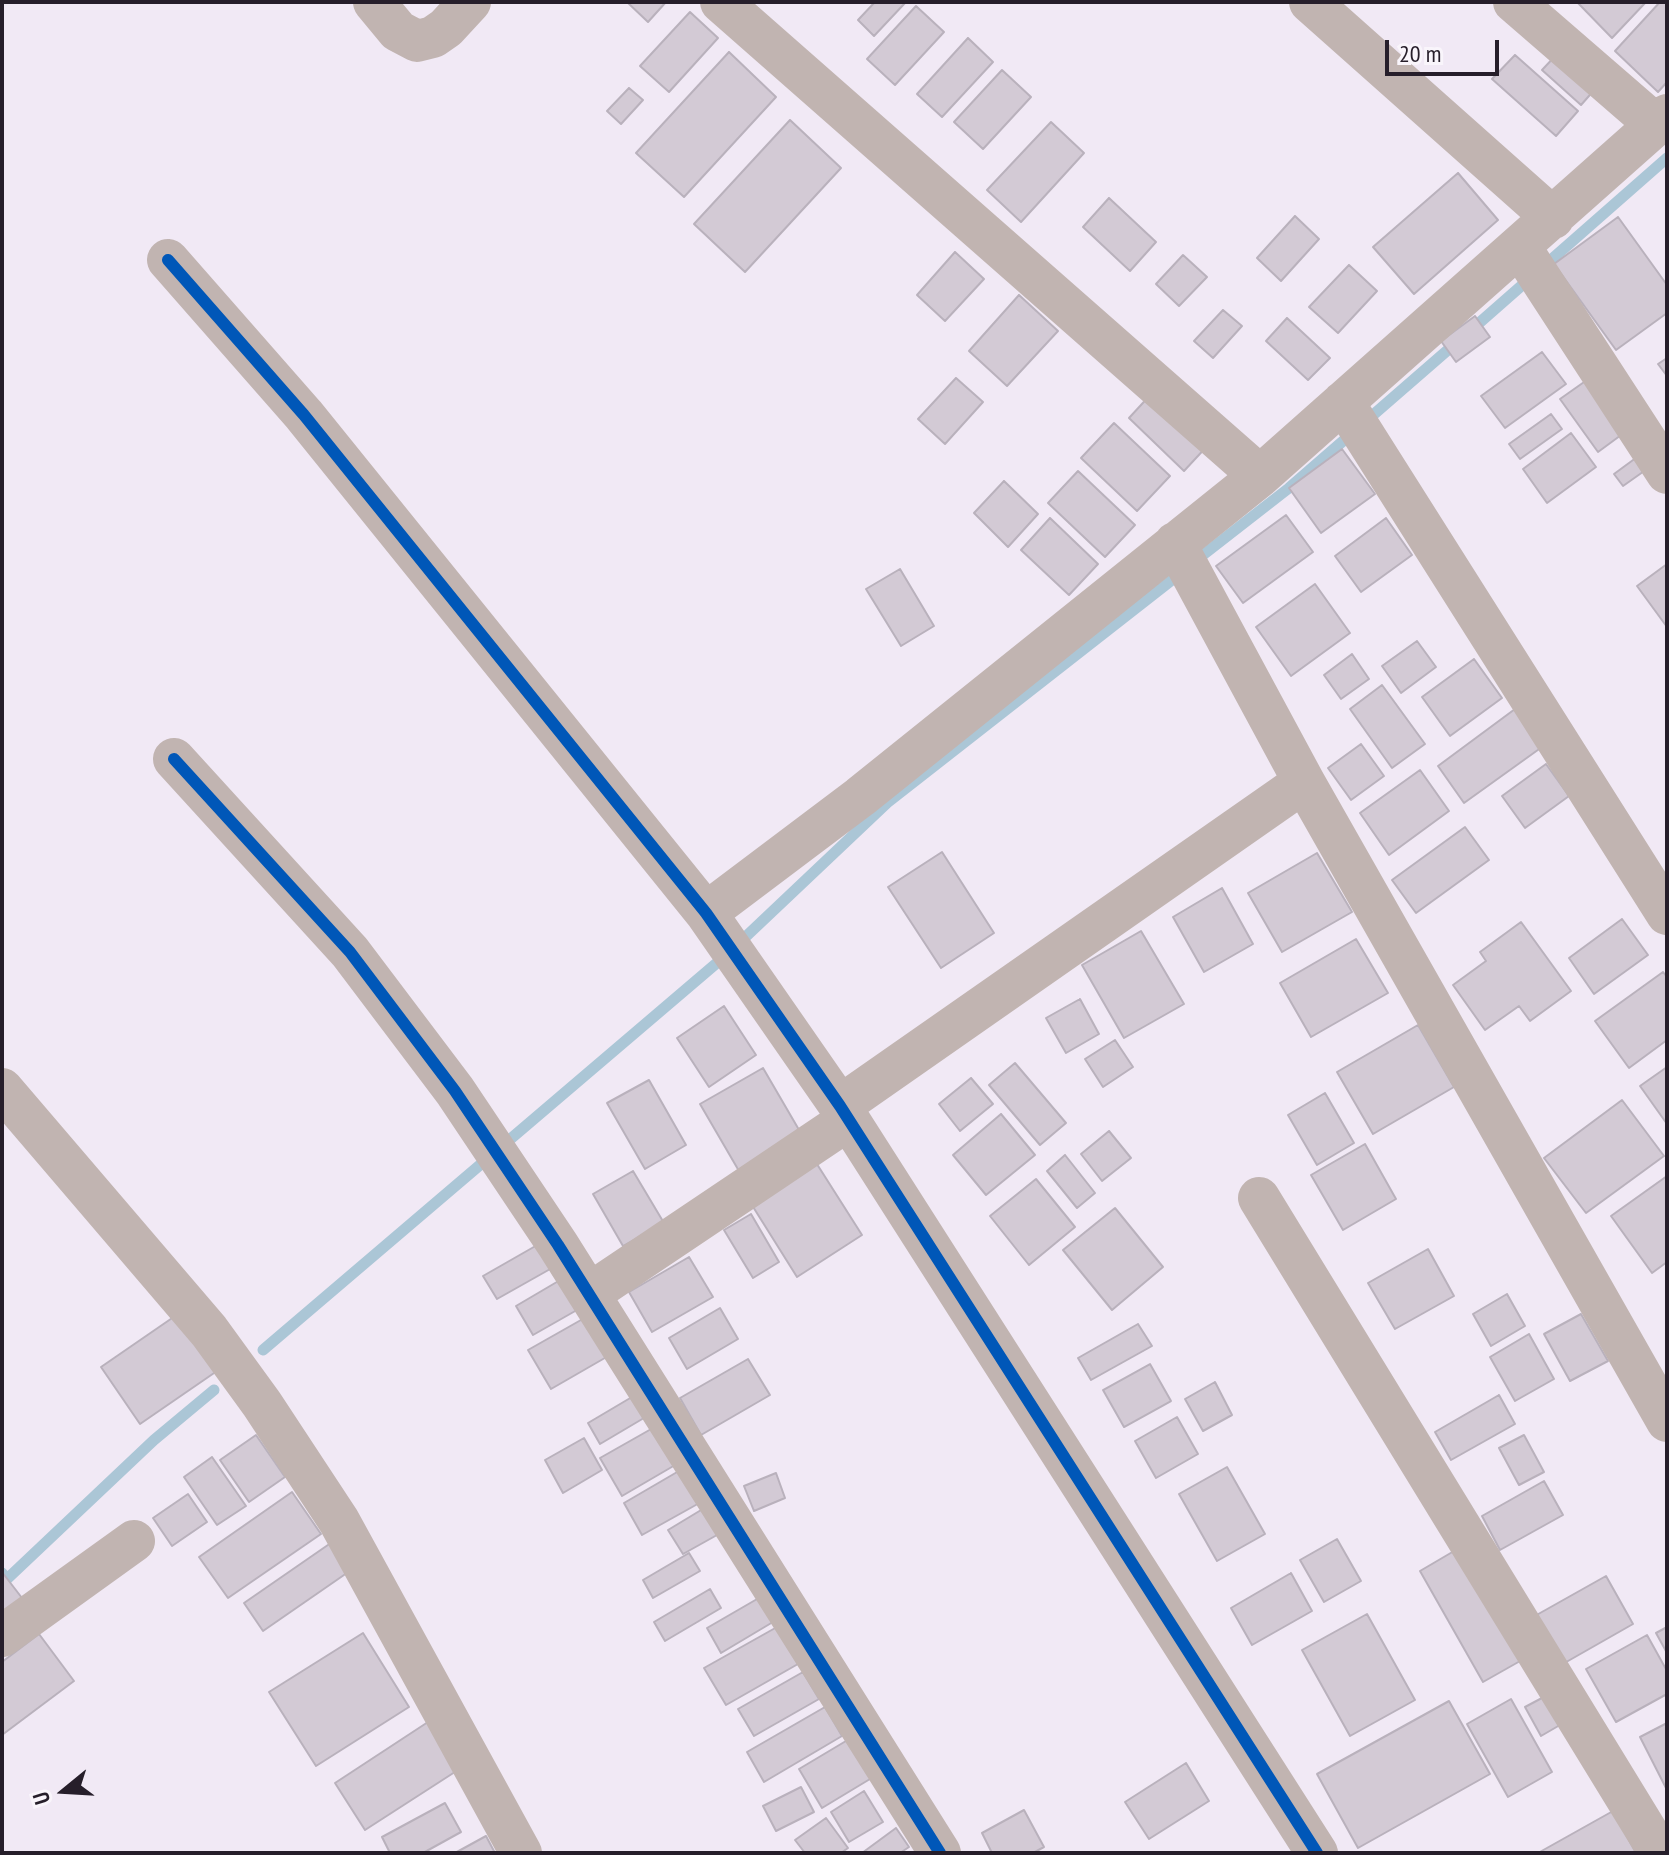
<!DOCTYPE html>
<style>
body{margin:0}
#map{position:relative;width:1669px;height:1855px;overflow:hidden;background:#f1e9f5;font-family:"PT Sans Narrow",sans-serif}
canvas{display:block}
.frame{position:absolute;inset:0;border:4px solid #261e2a;pointer-events:none}
.north{position:absolute;left:24px;top:1751px;width:80px;height:80px;-webkit-text-stroke:6px #f9f5fb;paint-order:stroke;rotate:252deg;font-size:22px;font-weight:700;line-height:32px;text-align:center;color:#261e2a}
.north::after{content:'';display:block;margin:auto;width:28px;height:36px;background:#261e2a;clip-path:polygon(50% 0,100% 100%,50% 72%,0 100%)}
.scale{position:absolute;left:1385px;top:40px;width:114px;height:36px;box-sizing:border-box;border:4px solid #261e2a;border-top:0;padding-left:10px;font-size:24px;line-height:28px;white-space:nowrap;color:#261e2a;-webkit-text-stroke:6px #f9f5fb;paint-order:stroke}
</style>
<div id="map">
<canvas width="1669" height="1855"></canvas>
<div class="frame"></div>
<div class="north">U</div>
<div class="scale">20 m</div>
</div>
<script>
const c = document.querySelector('canvas').getContext('2d');
c.lineJoin = 'round';
const shape = rows => new Path2D(rows.map(r => 'M' + r).join(''));
function strokePath(path, color, width, dash) { c.strokeStyle = color; c.lineWidth = width; c.lineCap = dash ? 'butt' : 'round'; c.setLineDash(dash || []); c.stroke(path); }
function fillPath(path, color) { c.fillStyle = color; c.fill(path, 'evenodd'); }
const stream = shape([
 [1470,331,1667,158],
 [1194,562,1289,488,1457,342],
 [738,944,887,803,1181,573],
 [263,1350,725,956],
 [2,1573,7,1579,154,1440,214,1390]
]);
const building = shape([
 [627,2,666,2,648,22,627,2],
 [875,2,905,3,874,36,858,20,875,2],
 [1577,2,1646,2,1612,38,1577,2],
 [1660,2,1667,2,1667,82,1658,92,1615,51,1660,2],
 [916,6,944,32,895,85,867,59,916,6],
 [690,12,718,38,669,92,640,66,690,12],
 [968,38,993,62,942,117,917,94,968,38],
 [729,52,776,97,684,197,636,153,729,52],
 [1558,53,1596,88,1581,105,1542,70,1558,53],
 [1515,55,1578,111,1556,136,1492,79,1515,55],
 [1002,70,1031,97,983,149,954,122,1002,70],
 [629,88,643,100,621,124,607,111,629,88],
 [790,120,841,168,745,272,694,224,790,120],
 [1051,122,1084,153,1021,222,987,190,1051,122],
 [1458,173,1498,220,1414,294,1373,247,1458,173],
 [1109,198,1156,242,1130,271,1083,227,1109,198],
 [1295,216,1319,239,1281,281,1257,258,1295,216],
 [1618,217,1667,285,1667,313,1616,350,1554,264,1618,217],
 [955,252,984,279,945,321,917,295,955,252],
 [1183,255,1207,277,1179,306,1156,284,1183,255],
 [1349,265,1377,291,1338,333,1309,307,1349,265],
 [1019,295,1058,331,1007,386,969,351,1019,295],
 [1223,310,1242,326,1213,358,1194,341,1223,310],
 [1475,316,1490,337,1456,362,1441,341,1475,316],
 [1287,318,1330,358,1308,380,1266,341,1287,318],
 [1542,352,1566,384,1505,428,1481,396,1542,352],
 [1667,358,1667,376,1658,364,1667,358],
 [1594,375,1632,427,1598,452,1560,399,1594,375],
 [956,378,983,402,945,444,918,419,956,378],
 [1153,392,1209,444,1184,471,1129,418,1153,392],
 [1551,414,1562,429,1520,459,1509,444,1551,414],
 [1114,423,1170,476,1137,511,1081,458,1114,423],
 [1571,433,1596,467,1547,503,1523,469,1571,433],
 [1342,449,1375,494,1321,533,1289,488,1342,449],
 [1648,449,1657,462,1623,486,1614,474,1648,449],
 [1078,471,1135,525,1105,557,1048,503,1078,471],
 [1004,481,1038,514,1008,547,974,513,1004,481],
 [1286,515,1313,552,1243,603,1216,566,1286,515],
 [1050,518,1098,564,1069,595,1021,550,1050,518],
 [1386,518,1412,555,1361,592,1335,556,1386,518],
 [1667,564,1667,627,1637,586,1667,564],
 [900,569,934,626,901,646,866,589,900,569],
 [1315,584,1350,633,1291,676,1256,627,1315,584],
 [1417,641,1436,667,1401,693,1382,666,1417,641],
 [1352,654,1369,679,1341,699,1324,675,1352,654],
 [1474,659,1502,698,1450,736,1422,697,1474,659],
 [1382,685,1425,744,1392,768,1350,709,1382,685],
 [1515,709,1542,747,1464,803,1438,766,1515,709],
 [1361,744,1384,776,1351,800,1328,768,1361,744],
 [1546,764,1569,796,1525,828,1502,796,1546,764],
 [1420,770,1449,811,1389,855,1360,813,1420,770],
 [1465,827,1489,860,1416,913,1392,880,1465,827],
 [942,852,994,933,941,968,888,887,942,852],
 [1317,853,1352,912,1282,952,1248,893,1317,853],
 [1222,888,1253,944,1204,972,1173,917,1222,888],
 [1622,919,1648,955,1594,994,1569,958,1622,919],
 [1521,922,1571,991,1530,1021,1519,1006,1485,1030,1453,985,1486,961,1480,952,1521,922],
 [1141,931,1184,1004,1124,1038,1082,965,1141,931],
 [1356,939,1388,993,1311,1037,1280,983,1356,939],
 [1663,972,1667,977,1667,1040,1629,1068,1595,1021,1663,972],
 [1080,999,1099,1034,1066,1053,1046,1018,1080,999],
 [724,1006,756,1055,709,1087,677,1038,724,1006],
 [1418,1025,1454,1087,1373,1134,1337,1072,1418,1025],
 [1115,1040,1133,1067,1103,1087,1085,1059,1115,1040],
 [1015,1063,1066,1123,1040,1145,989,1085,1015,1063],
 [1667,1067,1667,1124,1640,1086,1667,1067],
 [763,1068,802,1135,739,1171,700,1104,763,1068],
 [971,1078,993,1104,960,1131,939,1104,971,1078],
 [649,1080,686,1145,645,1169,607,1103,649,1080],
 [1325,1093,1354,1143,1317,1165,1288,1115,1325,1093],
 [1622,1100,1664,1156,1586,1213,1544,1158,1622,1100],
 [1001,1114,1035,1155,986,1195,953,1155,1001,1114],
 [1109,1131,1131,1158,1102,1181,1081,1154,1109,1131],
 [1365,1144,1396,1199,1343,1230,1311,1175,1365,1144],
 [1065,1155,1095,1193,1077,1208,1047,1171,1065,1155],
 [815,1161,862,1235,797,1277,750,1202,815,1161],
 [633,1171,664,1223,623,1246,593,1194,633,1171],
 [1667,1176,1667,1262,1652,1273,1611,1216,1667,1176],
 [1036,1179,1075,1227,1029,1265,990,1216,1036,1179],
 [1115,1208,1163,1267,1112,1310,1063,1250,1115,1208],
 [751,1214,779,1262,753,1278,724,1230,751,1214],
 [539,1244,552,1268,497,1299,483,1276,539,1244],
 [1428,1249,1454,1296,1395,1329,1368,1283,1428,1249],
 [689,1257,713,1297,652,1332,629,1292,689,1257],
 [567,1276,584,1306,533,1335,516,1306,567,1276],
 [1507,1294,1525,1326,1491,1346,1473,1314,1507,1294],
 [720,1308,738,1339,687,1369,669,1338,720,1308],
 [178,1314,217,1371,140,1424,101,1367,178,1314],
 [1581,1314,1608,1361,1570,1381,1544,1334,1581,1314],
 [588,1316,610,1355,551,1389,528,1350,588,1316],
 [1138,1324,1152,1346,1091,1380,1078,1358,1138,1324],
 [1529,1334,1554,1379,1515,1401,1490,1357,1529,1334],
 [748,1359,770,1395,701,1435,680,1398,748,1359],
 [1150,1364,1171,1401,1124,1427,1103,1390,1150,1364],
 [1215,1382,1232,1415,1203,1431,1185,1399,1215,1382],
 [637,1394,649,1415,600,1444,588,1423,637,1394],
 [1499,1395,1515,1424,1451,1460,1435,1432,1499,1395],
 [1177,1417,1198,1454,1156,1478,1135,1441,1177,1417],
 [660,1424,682,1461,622,1496,600,1458,660,1424],
 [256,1435,285,1477,249,1502,220,1460,256,1435],
 [1524,1435,1544,1472,1519,1485,1499,1448,1524,1435],
 [584,1438,602,1470,563,1493,545,1460,584,1438],
 [212,1457,246,1506,217,1525,184,1477,212,1457],
 [1227,1467,1265,1534,1217,1561,1179,1494,1227,1467],
 [684,1468,703,1501,642,1535,624,1503,684,1468],
 [776,1473,785,1498,754,1511,744,1486,776,1473],
 [1544,1481,1563,1515,1500,1550,1482,1516,1544,1481],
 [292,1492,321,1534,228,1598,199,1557,292,1492],
 [188,1494,207,1522,172,1546,153,1518,188,1494],
 [711,1504,726,1530,683,1554,668,1530,711,1504],
 [338,1538,357,1566,263,1631,244,1603,338,1538],
 [1337,1539,1361,1581,1324,1602,1300,1560,1337,1539],
 [1466,1544,1529,1656,1483,1682,1420,1571,1466,1544],
 [689,1553,700,1571,653,1598,643,1580,689,1553],
 [2,1572,22,1598,2,1613,2,1572],
 [1291,1573,1312,1611,1252,1645,1231,1608,1291,1573],
 [1606,1576,1633,1624,1561,1665,1533,1617,1606,1576],
 [710,1589,721,1608,665,1641,654,1622,710,1589],
 [764,1595,778,1619,721,1653,707,1628,764,1595],
 [1367,1614,1415,1700,1350,1736,1302,1650,1367,1614],
 [777,1627,798,1664,726,1705,704,1668,777,1627],
 [1667,1627,1667,1653,1656,1633,1667,1627],
 [363,1633,409,1707,316,1766,269,1692,363,1633],
 [39,1634,74,1681,2,1735,2,1662,39,1634],
 [1647,1635,1667,1671,1667,1694,1616,1722,1586,1669,1647,1635],
 [803,1672,819,1699,754,1736,738,1709,803,1672],
 [1557,1690,1572,1718,1541,1736,1525,1707,1557,1690],
 [1511,1699,1552,1772,1508,1797,1467,1724,1511,1699],
 [1449,1701,1490,1774,1358,1848,1317,1774,1449,1701],
 [825,1707,842,1736,764,1782,747,1752,825,1707],
 [428,1722,458,1770,365,1830,335,1783,428,1722],
 [1667,1723,1667,1790,1640,1737,1667,1723],
 [851,1738,875,1776,822,1808,799,1769,851,1738],
 [1186,1763,1209,1801,1149,1839,1125,1802,1186,1763],
 [801,1787,814,1812,776,1831,763,1806,801,1787],
 [864,1791,883,1822,849,1842,831,1812,864,1791],
 [445,1803,461,1832,423,1853,390,1853,382,1837,445,1803],
 [1024,1810,1044,1847,1033,1853,992,1853,982,1833,1024,1810],
 [1613,1811,1636,1853,1538,1853,1613,1811],
 [826,1818,848,1848,841,1853,805,1853,795,1840,826,1818],
 [896,1828,909,1847,900,1853,862,1853,896,1828],
 [486,1836,495,1853,455,1853,486,1836]
]);
const minor = shape([
 [374,2,398,31,417,41,433,37,446,28,470,2],
 [721,2,1260,476],
 [1310,2,1553,218],
 [1514,2,1656,125],
 [1520,247,1667,473],
 [168,260,304,415,706,913,840,1106,1317,1853],
 [1343,402,1667,914],
 [1175,543,1304,782,1667,1421],
 [174,759,350,952,455,1091,558,1245,940,1853],
 [706,913,860,797,1260,476,1667,115],
 [2,1089,209,1331,262,1404,339,1521,521,1853],
 [840,1106,1304,782],
 [1259,1198,1660,1853],
 [589,1294,848,1120],
 [2,1636,134,1541]
]);
const cycleway = shape([
 [168,260,304,415,706,913,840,1106,1317,1853],
 [174,759,350,952,455,1091,558,1245,940,1853]
]);
strokePath(stream, '#abc6d6', 11);
fillPath(building, '#d3cad5');
strokePath(building, '#b9b1bc', 2);
strokePath(minor, '#c1b4b1', 42);
strokePath(cycleway, '#0057b8', 12);
</script>
